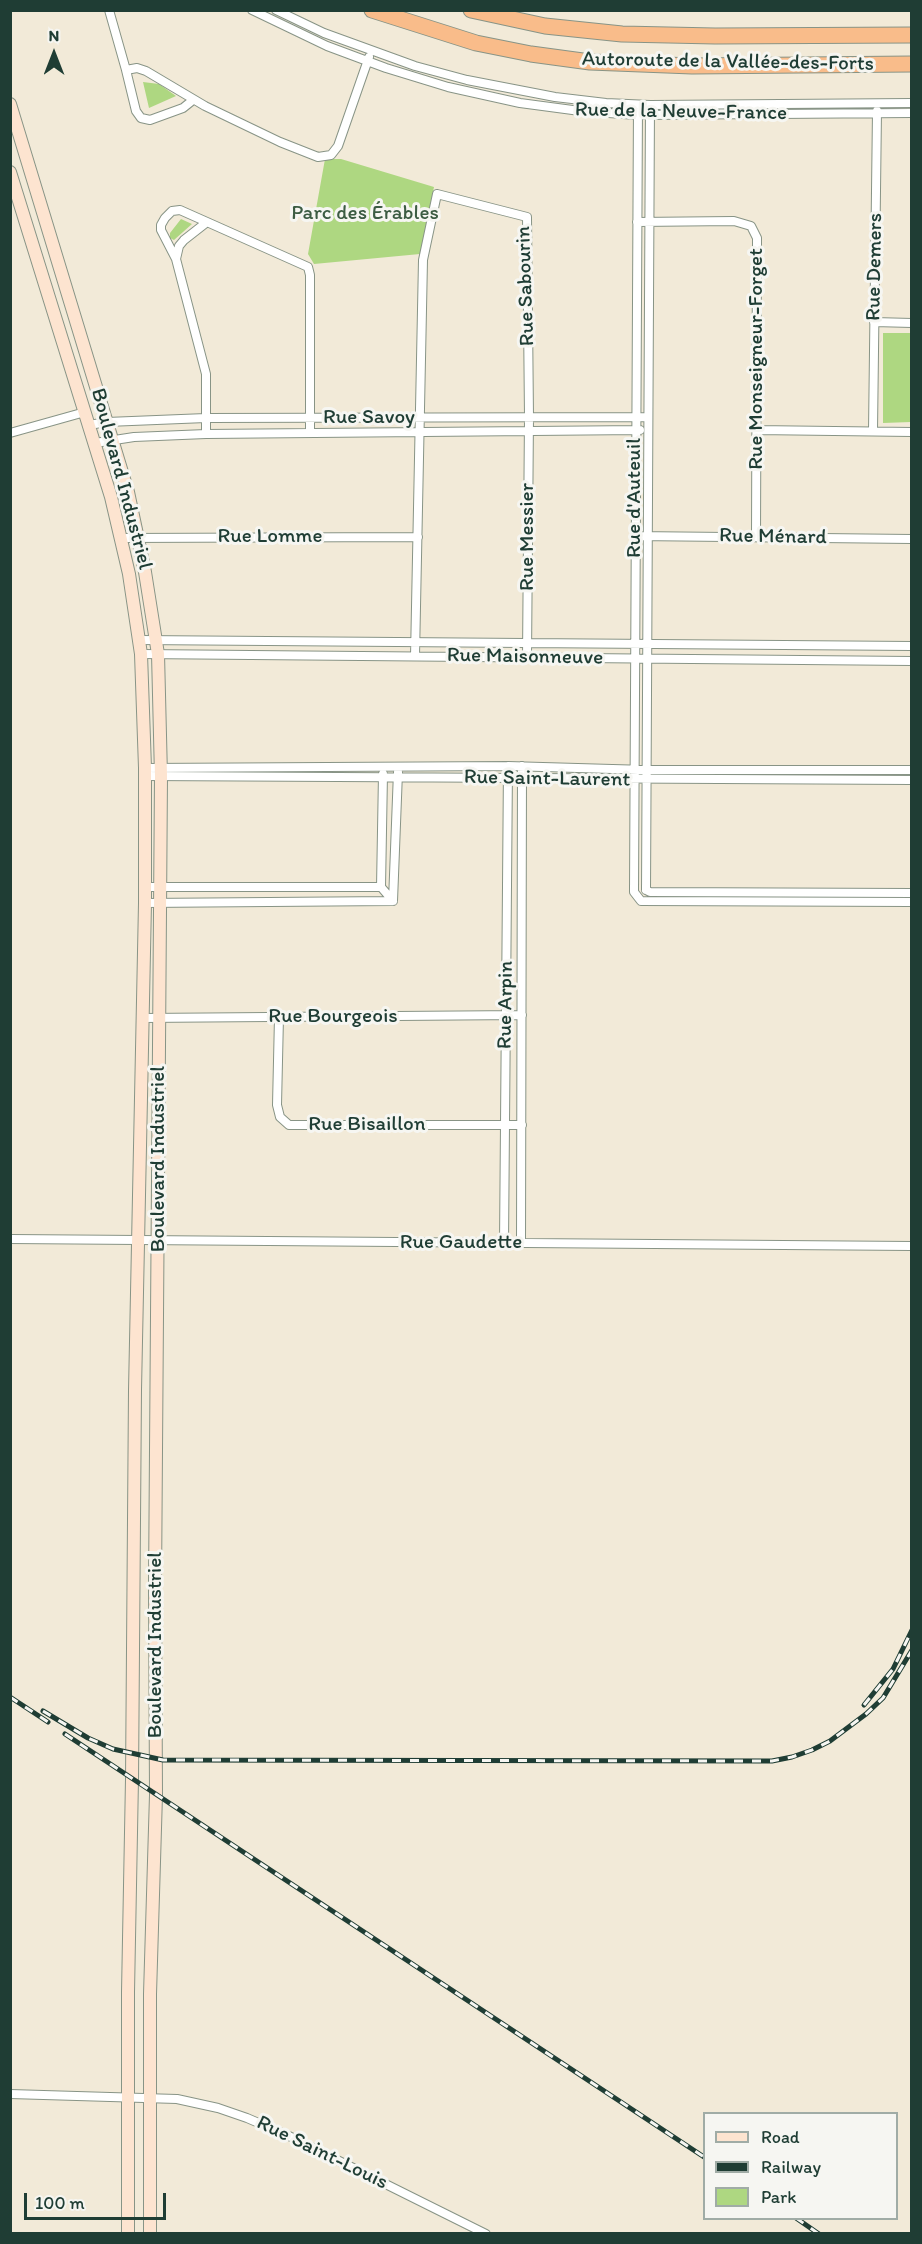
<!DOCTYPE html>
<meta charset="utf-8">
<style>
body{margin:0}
#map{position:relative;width:922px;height:2244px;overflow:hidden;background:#f2ead8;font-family:Itim,sans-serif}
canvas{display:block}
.frame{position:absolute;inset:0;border:12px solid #1f3d34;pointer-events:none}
.legend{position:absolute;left:703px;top:2112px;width:195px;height:108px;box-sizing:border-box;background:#f6f6f2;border:2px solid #a0aca6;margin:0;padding:8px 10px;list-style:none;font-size:18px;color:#1f3d34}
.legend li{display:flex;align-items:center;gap:12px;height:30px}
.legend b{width:30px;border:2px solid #a0aca6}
.north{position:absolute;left:24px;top:24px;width:60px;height:60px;-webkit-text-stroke:4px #f6f6f2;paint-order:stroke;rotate:0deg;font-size:16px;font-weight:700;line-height:24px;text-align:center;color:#1f3d34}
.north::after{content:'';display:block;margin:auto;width:21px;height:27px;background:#1f3d34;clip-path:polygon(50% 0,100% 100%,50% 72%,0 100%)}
.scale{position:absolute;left:24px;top:2193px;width:142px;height:27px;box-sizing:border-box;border:3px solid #1f3d34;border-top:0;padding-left:8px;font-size:18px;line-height:21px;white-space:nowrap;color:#1f3d34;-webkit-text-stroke:4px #f6f6f2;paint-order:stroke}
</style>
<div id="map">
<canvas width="922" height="2244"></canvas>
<div class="frame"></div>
<ul class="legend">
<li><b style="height:8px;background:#fde4d0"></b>Road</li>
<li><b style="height:8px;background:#1f3d34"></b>Railway</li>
<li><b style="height:16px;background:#aed781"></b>Park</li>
</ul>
<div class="north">N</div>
<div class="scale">100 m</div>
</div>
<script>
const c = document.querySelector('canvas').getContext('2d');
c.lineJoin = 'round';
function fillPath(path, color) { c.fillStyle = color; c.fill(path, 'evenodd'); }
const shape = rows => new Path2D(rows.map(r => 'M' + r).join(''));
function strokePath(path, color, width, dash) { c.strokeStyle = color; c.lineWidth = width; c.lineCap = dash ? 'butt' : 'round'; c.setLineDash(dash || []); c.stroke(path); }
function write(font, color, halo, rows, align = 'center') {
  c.font = font + ' Itim,sans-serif'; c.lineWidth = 6; c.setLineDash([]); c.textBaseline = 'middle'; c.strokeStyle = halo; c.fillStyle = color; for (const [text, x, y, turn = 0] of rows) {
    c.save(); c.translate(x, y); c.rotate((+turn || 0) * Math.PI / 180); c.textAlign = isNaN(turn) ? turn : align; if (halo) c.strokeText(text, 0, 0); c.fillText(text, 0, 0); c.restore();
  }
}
const green = shape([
 [143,82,159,84,176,96,149,108],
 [325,159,341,159,434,187,420,254,314,264,308,254],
 [181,219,192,224,174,240,170,238,170,233],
 [883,333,911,333,911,422,883,423]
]);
const street = shape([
 [109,10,126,70,137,68,146,71,205,106,280,142,318,157,331,155,338,146,369,57],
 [252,10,327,46,386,68,448,87,520,103,580,111,637,115,912,113],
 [276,10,324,33,415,66,467,80,555,97,606,103,650,105,912,103],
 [126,70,136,111,141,118,150,120,183,108,193,100],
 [638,105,634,892,641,901,912,902],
 [637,222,734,221,751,226,757,238,756,537],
 [176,259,161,230,161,225,165,218,172,211,180,210,207,222],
 [874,322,912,323],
 [89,425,107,422,206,418,648,417],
 [756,430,912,432],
 [873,431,877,111],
 [10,433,85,412],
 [206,434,206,374,176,259,179,246,184,240,207,222,308,267,310,275,310,433],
 [95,443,134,437,206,434,640,430],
 [635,536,912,539],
 [122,538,418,537],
 [139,640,912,646],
 [141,654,912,661],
 [415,656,423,260,437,194,527,217,529,417,527,657],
 [145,768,508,766,647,770,912,770],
 [383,774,381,887,393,901],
 [145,776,912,780],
 [145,887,381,887],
 [646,890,650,105],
 [646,890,650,892,912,893],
 [393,901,398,772],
 [145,903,393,901],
 [279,1017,277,1105,280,1117,289,1125,522,1125],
 [143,1018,522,1015],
 [10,1239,912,1246],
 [504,1243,508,766],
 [521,1243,522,766],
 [10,2094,177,2099,218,2108,247,2118,289,2136,486,2234]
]);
const secondary = shape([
 [10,104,128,492,145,572,158,654,161,776,155,1585,156,1795,150,1994,150,2234],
 [10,172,111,497,129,574,141,654,145,768,145,903,135,1390,132,1779,128,1992,128,2234]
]);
const highway = shape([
 [372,10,476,43,531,54,590,62,692,66,912,64],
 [471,10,545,26,622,34,715,36,912,35]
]);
const rail = shape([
 [10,1697,48,1722],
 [864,1705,893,1669,912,1630],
 [43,1711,88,1738,113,1749,163,1760,772,1761,792,1757,812,1750,830,1741,866,1714,883,1698,912,1650],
 [65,1734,704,2157],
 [796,2218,819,2234]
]);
const streetNames = [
 ["Autoroute de la Vallée-des-Forts",728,62,1],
 ["Rue de la Neuve-France",681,112,1],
 ["Rue Demers",875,267,-89],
 ["Rue Sabourin",526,286,-92],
 ["Rue Monseigneur-Forget",757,359,-90],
 ["Rue Savoy",369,418],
 ["Boulevard Industriel",121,479,75],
 ["Rue d'Auteuil",635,498,-90],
 ["Rue Lomme",270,537],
 ["Rue Messier",528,537,-90],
 ["Rue Ménard",773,537,1],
 ["Rue Maisonneuve",525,657,1],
 ["Rue Saint-Laurent",547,779,1],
 ["Rue Arpin",506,1005,-89],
 ["Rue Bourgeois",333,1017],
 ["Rue Bisaillon",367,1125],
 ["Boulevard Industriel",159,1159,-90],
 ["Rue Gaudette",461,1243],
 ["Boulevard Industriel",156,1645,-90],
 ["Rue Saint-Louis",322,2153,26]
];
const parkNames = [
 ["Parc des Érables",365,214]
];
fillPath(green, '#aed781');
strokePath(street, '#889486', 10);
strokePath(secondary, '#889486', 14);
strokePath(highway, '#889486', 17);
strokePath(street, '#fff', 8);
strokePath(secondary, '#fde4d0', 12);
strokePath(highway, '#f9bc8a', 15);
strokePath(rail, '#1f3d34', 5);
strokePath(rail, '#f6f6f2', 3, [9]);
write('21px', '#1f3d34', '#f6f6f2', streetNames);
write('21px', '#3c5c43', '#f6f6f2', parkNames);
</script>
